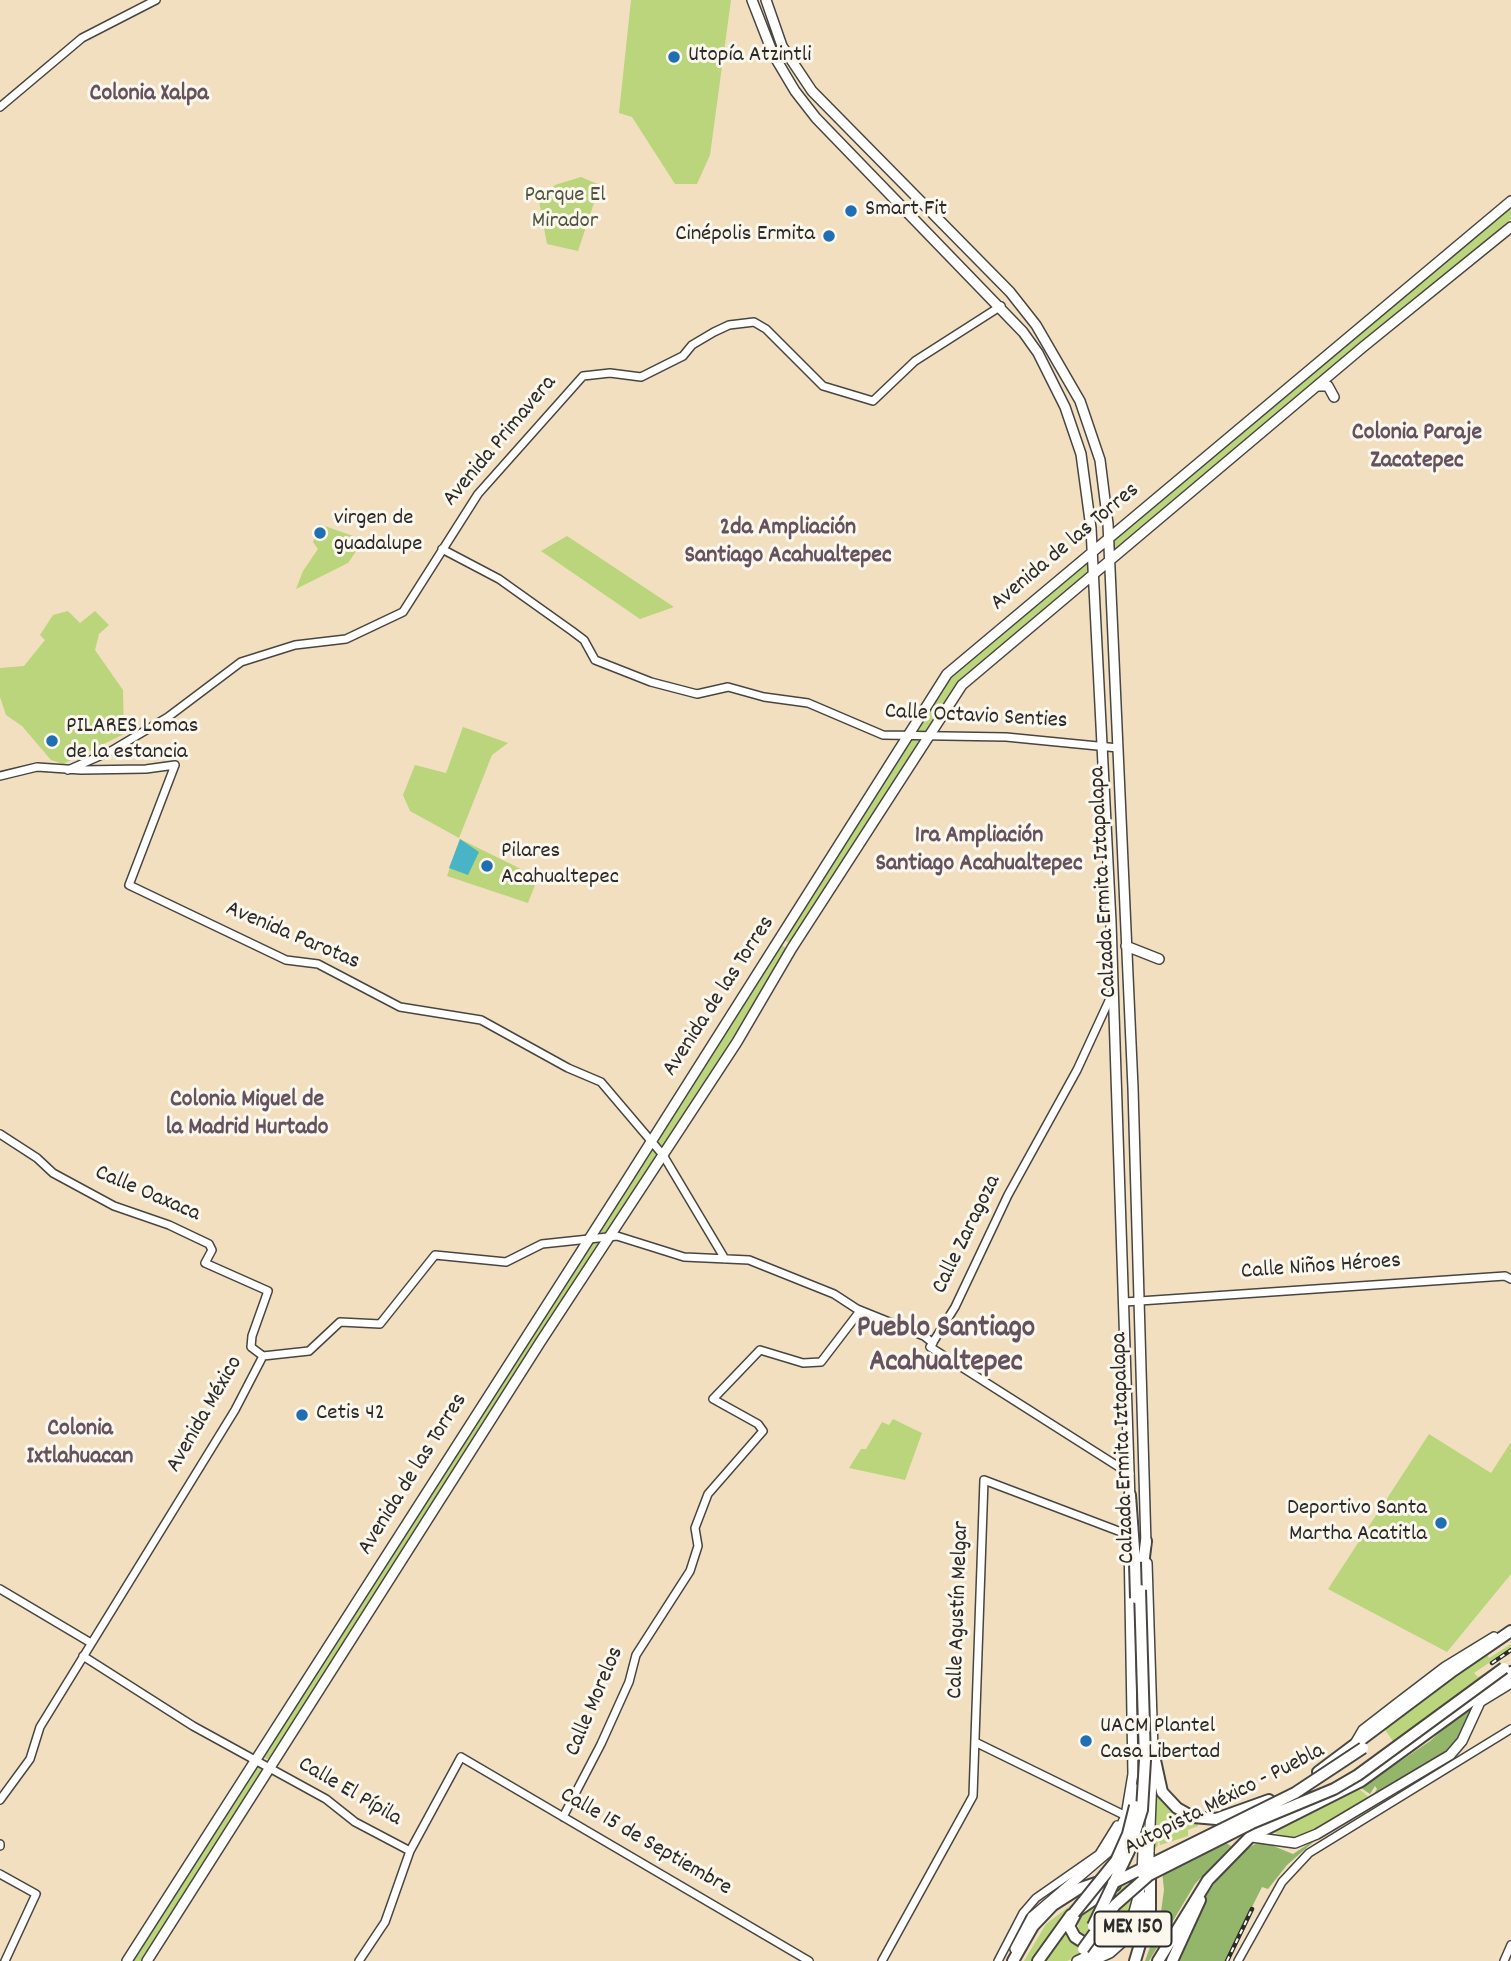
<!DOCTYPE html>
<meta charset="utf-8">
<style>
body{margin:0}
canvas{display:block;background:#f1dfc0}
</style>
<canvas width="1511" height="1961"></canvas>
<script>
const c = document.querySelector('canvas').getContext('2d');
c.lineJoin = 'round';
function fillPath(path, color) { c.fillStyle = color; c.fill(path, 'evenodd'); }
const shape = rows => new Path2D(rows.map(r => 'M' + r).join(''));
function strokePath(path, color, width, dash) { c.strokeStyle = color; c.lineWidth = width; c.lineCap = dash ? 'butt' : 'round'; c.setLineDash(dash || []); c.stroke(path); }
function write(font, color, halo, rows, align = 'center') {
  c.font = font + ' Dekko,sans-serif'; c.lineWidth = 6; c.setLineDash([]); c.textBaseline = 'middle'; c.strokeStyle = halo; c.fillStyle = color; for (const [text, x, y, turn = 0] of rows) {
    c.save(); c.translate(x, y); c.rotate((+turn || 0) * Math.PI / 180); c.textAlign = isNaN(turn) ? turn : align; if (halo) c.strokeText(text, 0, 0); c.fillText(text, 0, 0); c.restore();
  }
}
const green = shape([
 [631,0,731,0,710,155,697,184,675,184,632,117,619,113],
 [581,177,600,185,578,251,547,244,539,201,555,185],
 [1511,208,1511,219,1113,552,1113,540],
 [319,524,353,536,359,547,348,563,296,589,303,571,318,549,313,542],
 [567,536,674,607,640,619,541,551],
 [1089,557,1089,572,964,678,929,732,914,731,955,669],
 [68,611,80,623,95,611,109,625,99,634,95,650,123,690,124,734,63,764,51,760,22,726,6,715,0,697,0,668,24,666,45,640,40,635,53,615],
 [463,727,508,743,492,755,459,838,410,811,403,795,415,765,446,773],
 [909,740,925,740,791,944,783,939],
 [460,839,527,872,525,880,535,885,528,903,447,876],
 [780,944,789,950,663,1147,655,1140],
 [651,1146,659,1155,611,1231,594,1234],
 [602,1242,270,1760,259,1756,589,1244],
 [893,1419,922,1433,905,1480,849,1468,861,1449,866,1449,882,1422,889,1425],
 [1429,1434,1491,1473,1511,1442,1511,1574,1447,1652,1328,1589],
 [1511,1644,1511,1648,1474,1673,1478,1677,1511,1658,1451,1699,1455,1705,1398,1748,1383,1727,1485,1651,1489,1658],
 [255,1764,263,1771,142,1961,128,1961],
 [1155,1778,1198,1822,1198,1826,1188,1830,1188,1836,1160,1845,1157,1834,1158,1846,1155,1848],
 [1359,1789,1370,1798,1313,1832,1294,1839,1269,1831],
 [1126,1884,1133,1896,1130,1913,1115,1933,1091,1943,1079,1934,1078,1921,1074,1920,1101,1896],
 [1084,1895,1067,1925,1096,1948,1067,1961,1024,1961,1046,1924]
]);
const forest = shape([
 [1478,1698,1459,1737,1444,1753,1372,1797,1377,1789,1375,1786,1370,1794,1361,1788,1430,1741],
 [1319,1837,1287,1865,1268,1889,1262,1887,1225,1961,1176,1961,1206,1896,1223,1871,1244,1850,1261,1841,1293,1854],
 [1226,1843,1231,1846,1195,1884,1149,1961,1145,1961,1160,1919,1164,1890,1162,1871,1171,1866,1181,1866]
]);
const water = shape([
 [460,839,479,852,468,875,449,868]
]);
const minor = shape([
 [0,107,82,38,156,0],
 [442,549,499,579,572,631,584,640,595,660,651,682,697,694,728,687,764,697,808,703,883,735,1006,737,1118,748],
 [175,765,129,885,286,960,318,964,400,1007,481,1020,568,1068,601,1082,663,1155,725,1259],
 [68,770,111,751,168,717,241,662,295,645,346,639,403,612,478,494,583,376,610,373,641,377,683,356,692,345,714,332,729,325,754,322,766,329,823,386,873,401,915,361,1001,306],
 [0,776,37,767,81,770,146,769,175,765],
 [1113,992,1077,1070,1008,1195,955,1307,930,1347,1130,1474],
 [0,1134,37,1158,53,1173,114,1206,169,1225,209,1244,212,1250,205,1263,268,1291,252,1336,251,1347,263,1356],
 [1125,1302,1505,1276,1511,1279],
 [0,1589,91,1643],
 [83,1656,193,1726,326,1799,355,1822,410,1851],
 [975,1742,1124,1815],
 [0,1800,30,1759,40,1727,235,1410,263,1356,309,1351,340,1322,380,1324,435,1255,506,1262,542,1244,617,1236,684,1257,749,1260,834,1294,857,1309,924,1336,933,1343],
 [563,1817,601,1744,629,1682,636,1655,690,1571,698,1546,695,1528,708,1494,763,1431,758,1424,713,1399,760,1350,803,1363,821,1362,860,1311],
 [0,1844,0,1846],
 [0,1874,36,1894,5,1961],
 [359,1961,385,1922,410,1851,461,1757,809,1961],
 [882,1961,973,1796,984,1480,1129,1535],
 [998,1961,1023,1913,1036,1898,1099,1854,1117,1825],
 [1238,1961,1282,1882,1309,1853,1511,1729],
 [1504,1961,1511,1945]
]);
const major = shape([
 [752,0,773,54,795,91,816,118,1023,332,1038,353,1065,407,1081,454,1091,528,1111,922,1130,1501],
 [766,0,782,46,812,91,1010,292,1036,325,1080,401,1100,460,1108,524,1133,1088,1146,1545],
 [1319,386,1328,386,1334,397],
 [1126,946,1159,959],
 [1147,1563,1153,1751,1149,1852],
 [1356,1742,1363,1730,1394,1706,1445,1667,1494,1637],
 [1136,1789,1143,1851],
 [1252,1837,1295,1843,1317,1834,1450,1755,1462,1741,1480,1702,1511,1683],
 [1015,1949,1032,1917,1109,1851,1126,1816,1133,1774,1129,1539],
 [127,1961,625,1183,947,674,1511,201],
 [147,1961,541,1341,737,1042,792,948,962,685,1363,347,1511,227],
 [1077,1961,1106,1947,1123,1931,1134,1912,1141,1886],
 [1092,1961,1110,1953,1128,1937,1141,1917,1147,1896]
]);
const highway = shape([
 [1130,1495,1135,1562],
 [1140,1590,1146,1541],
 [1153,1751,1162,1792,1177,1808,1193,1817,1216,1819,1269,1800],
 [1318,1772,1454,1670,1511,1631],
 [1115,1885,1077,1911,1069,1926,1075,1937,1089,1946,1117,1937],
 [1013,1961,1033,1926,1053,1905,1078,1889,1102,1881],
 [1038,1961,1071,1915],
 [1135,1961,1150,1911,1150,1880],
 [1158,1961,1208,1880,1250,1837,1361,1781,1511,1672],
 [1172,1961,1200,1900]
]);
const rail = shape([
 [1492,1663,1511,1650],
 [1227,1961,1252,1909]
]);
const majorBridge = shape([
 [1149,1852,1149,1871],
 [1142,1874,1143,1851]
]);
const highwayBridge = shape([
 [1135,1562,1136,1598],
 [1113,1883,1295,1793,1363,1748],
 [1074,1913,1116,1861,1128,1834,1135,1806],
 [1093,1926,1129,1851,1142,1810,1145,1760,1140,1590],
 [1083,1949,1115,1905,1149,1875,1252,1823,1334,1789,1358,1775,1504,1668]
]);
const markers = [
 [674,57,7,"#1f6fb2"],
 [851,211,7,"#1f6fb2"],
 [829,236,7,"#1f6fb2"],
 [320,533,7,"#1f6fb2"],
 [52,741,7,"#1f6fb2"],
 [487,866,7,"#1f6fb2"],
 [302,1415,7,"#1f6fb2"],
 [1441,1523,7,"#1f6fb2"],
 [1086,1741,7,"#1f6fb2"]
];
const shields = [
 [1133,1929,77]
];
const shieldNames = [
 ["MEX 150",1133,1929]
];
const poiNames = [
 ["Utopía Atzintli",688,57],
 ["Smart Fit",865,211],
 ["Cinépolis Ermita",815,236,"right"],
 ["virgen de",334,520],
 ["guadalupe",334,546],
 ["PILARES Lomas",66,728],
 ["de la estancia",66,754],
 ["Pilares",501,853],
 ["Acahualtepec",501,879],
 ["Cetis 42",316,1415],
 ["Deportivo Santa",1427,1510,"right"],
 ["Martha Acatitla",1427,1536,"right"],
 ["UACM Plantel",1100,1728],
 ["Casa Libertad",1100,1754]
];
const parkNames = [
 ["Parque El",565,197],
 ["Mirador",565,223]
];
const streetNames = [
 ["Avenida Primavera",501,442,-50],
 ["Avenida de las Torres",1066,548,-40],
 ["Calle Octavio Senties",976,718,3],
 ["Calzada Ermita Iztapalapa",1105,882,-93],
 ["Avenida Parotas",292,937,23],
 ["Avenida de las Torres",720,997,-57],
 ["Calle Oaxaca",147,1195,23],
 ["Calle Zaragoza",968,1235,-64],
 ["Calle Niños Héroes",1321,1268,-4],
 ["Avenida México",206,1415,-60],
 ["Calzada Ermita Iztapalapa",1125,1448,-92],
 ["Avenida de las Torres",414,1475,-58],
 ["Calle Agustín Melgar",960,1610,-88],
 ["Calle Morelos",596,1702,-67],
 ["Calle El Pípila",349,1793,30],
 ["Autopista México - Puebla",1225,1801,-27],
 ["Calle 15 de Septiembre",645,1843,30]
];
const neighbourhoodNames = [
 ["Colonia Xalpa",149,96],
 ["Colonia Paraje",1417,435],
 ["Zacatepec",1417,463],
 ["2da Ampliación",788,530],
 ["Santiago Acahualtepec",788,558],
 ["1ra Ampliación",979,838],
 ["Santiago Acahualtepec",979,866],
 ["Colonia Miguel de",247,1102],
 ["la Madrid Hurtado",247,1130],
 ["Colonia",80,1431],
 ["Ixtlahuacan",80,1459]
];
const districtNames = [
 ["Pueblo Santiago",946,1331],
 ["Acahualtepec",946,1365]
];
fillPath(green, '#bad57b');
fillPath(forest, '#93b66b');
fillPath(water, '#48b4c5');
strokePath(minor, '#494641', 10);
strokePath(major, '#494641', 12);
strokePath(highway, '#494641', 14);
strokePath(minor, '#fff', 7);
strokePath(major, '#fff', 9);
strokePath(highway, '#fff', 10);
strokePath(rail, '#2b2b2b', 4.5);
strokePath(rail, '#fbf7ec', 2, [5]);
strokePath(majorBridge, '#494641', 12, []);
strokePath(highwayBridge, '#494641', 14, []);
strokePath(majorBridge, '#fff', 9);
strokePath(highwayBridge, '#fff', 10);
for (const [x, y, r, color] of markers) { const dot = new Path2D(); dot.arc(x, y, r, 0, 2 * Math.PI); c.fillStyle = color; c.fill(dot); strokePath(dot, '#fbf7ec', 2.5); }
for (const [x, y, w] of shields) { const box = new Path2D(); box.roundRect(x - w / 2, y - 17.5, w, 35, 5); c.fillStyle = '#fbf7ec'; c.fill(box); strokePath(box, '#2b2b2b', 2); }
write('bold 21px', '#2b2b2b', null, shieldNames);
write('23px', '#2b2b2b', '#fbf7ec', poiNames, 'left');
write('23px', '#4f563f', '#fbf7ec', parkNames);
write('23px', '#2b2b2b', '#fbf7ec', streetNames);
write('bold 24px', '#65525f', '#fbf7ec', neighbourhoodNames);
write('bold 30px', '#65525f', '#fbf7ec', districtNames);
</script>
